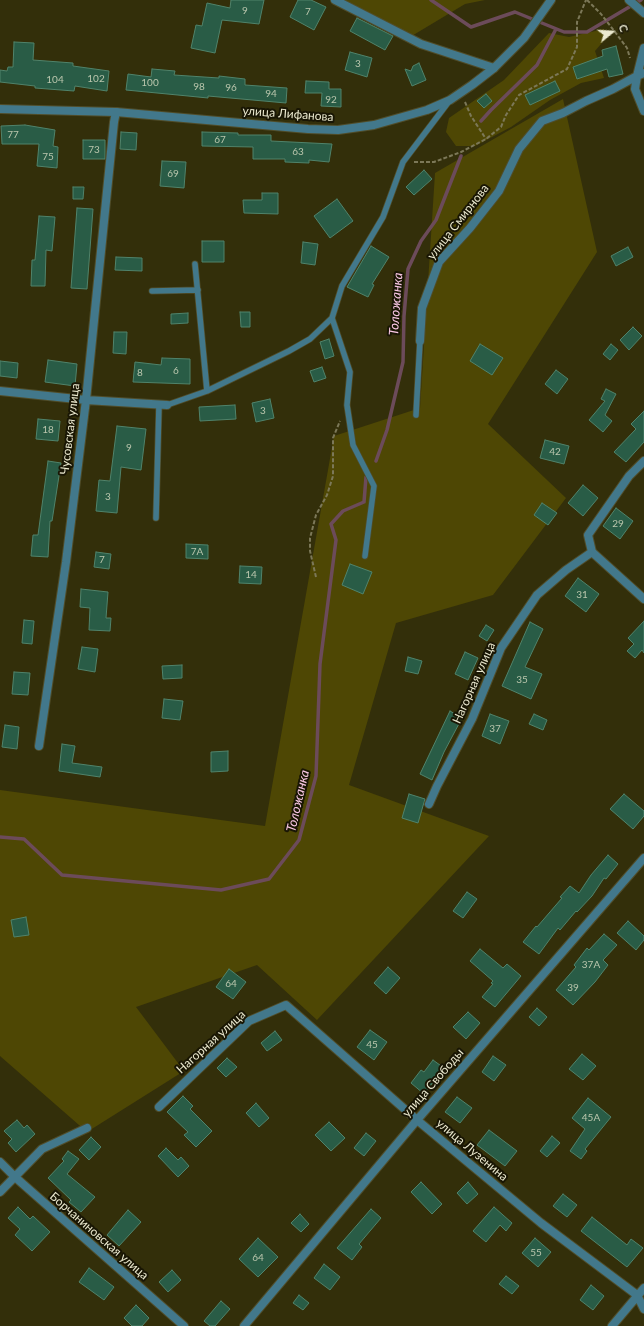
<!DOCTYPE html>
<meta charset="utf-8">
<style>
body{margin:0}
#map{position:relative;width:644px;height:1326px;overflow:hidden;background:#332f0a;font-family:Lato,sans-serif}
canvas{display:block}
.north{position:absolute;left:592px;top:12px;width:40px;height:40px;-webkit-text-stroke:3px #191604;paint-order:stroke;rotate:72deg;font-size:11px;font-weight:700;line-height:16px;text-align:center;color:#ebe9cf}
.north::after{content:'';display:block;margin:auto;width:14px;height:18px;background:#ebe9cf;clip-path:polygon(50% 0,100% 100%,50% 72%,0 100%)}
</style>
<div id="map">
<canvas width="644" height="1326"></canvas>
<div class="north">С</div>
</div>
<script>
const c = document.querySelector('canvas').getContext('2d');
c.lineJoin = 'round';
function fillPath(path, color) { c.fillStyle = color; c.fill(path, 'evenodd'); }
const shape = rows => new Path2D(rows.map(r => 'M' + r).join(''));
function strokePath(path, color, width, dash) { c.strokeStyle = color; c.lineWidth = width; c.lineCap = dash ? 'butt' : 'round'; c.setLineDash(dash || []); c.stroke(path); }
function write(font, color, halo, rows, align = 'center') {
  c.font = font + ' Lato,sans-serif'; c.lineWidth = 4; c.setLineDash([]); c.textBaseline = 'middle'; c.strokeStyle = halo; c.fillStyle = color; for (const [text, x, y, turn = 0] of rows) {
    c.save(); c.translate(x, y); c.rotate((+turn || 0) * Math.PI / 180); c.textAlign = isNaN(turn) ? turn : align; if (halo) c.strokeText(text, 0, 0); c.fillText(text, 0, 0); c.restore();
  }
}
const green = shape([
 [340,0,485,0,465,4,410,37],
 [604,29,607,37,595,51,604,78,581,83,550,100,511,127,475,146,456,146,446,132,449,118,504,80,549,33,569,37],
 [563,99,597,252,488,424,566,498,493,595,396,623,349,785,489,836,317,1020,257,965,136,1007,184,1071,87,1132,0,1056,0,790,265,826,334,436,420,408,435,173]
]);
const stream = shape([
 [431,0,471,27,515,12,564,32,587,32,641,0],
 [481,121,491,110,537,65,556,29],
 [376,461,387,430,403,362,404,316,408,269,421,241,436,220,461,156],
 [0,837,24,839,62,875,221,890,269,879,299,840,316,776,320,664,336,540,331,524,343,511,364,502,366,477]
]);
const building = shape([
 [231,0,264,0,259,24,222,20,215,53,191,48,196,25,202,26,207,3,230,8,231,0],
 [298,0,311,0,326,7,314,30,290,17,298,0],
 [357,18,393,36,385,50,350,31,357,18],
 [14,42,34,43,33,60,73,63,73,66,109,71,107,91,75,86,74,91,35,88,35,86,0,82,0,70,7,71,8,67,13,67,14,42],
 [616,46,623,74,609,77,607,69,577,79,573,67,603,56,602,50,616,46],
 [350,52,372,58,367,77,345,70,350,52],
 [419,63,426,80,412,86,405,69,411,71,413,66,419,63],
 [152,69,175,71,174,75,219,78,219,76,245,79,245,85,287,88,286,103,208,96,208,98,188,96,126,90,128,74,151,77,152,69],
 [306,81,329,82,329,89,341,89,341,107,321,106,322,93,305,93,306,81],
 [555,81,560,91,530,105,525,95,555,81],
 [486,94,492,101,484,108,477,101,486,94],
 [25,125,55,130,53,146,58,147,57,168,37,166,39,144,2,144,1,126,25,125],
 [121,132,137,133,136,150,120,149,121,132],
 [202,132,238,133,238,135,271,135,271,141,332,144,329,162,309,160,309,163,285,162,285,159,253,159,253,147,202,146,202,132],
 [83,140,105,140,105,159,83,159,83,140],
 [162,161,186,162,184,188,160,186,162,161],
 [424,170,432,179,414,195,406,187,424,170],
 [73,187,84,187,83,199,73,199,73,187],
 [262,193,278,193,278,214,244,213,243,200,262,200,262,193],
 [337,199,353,221,330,238,314,216,337,199],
 [77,208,93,209,87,289,71,288,77,208],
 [39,216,55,217,52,251,46,250,45,286,31,286,32,260,35,260,39,216],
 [202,241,224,241,224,262,202,262,202,241],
 [303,242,318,244,315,265,301,263,303,242],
 [371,246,389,257,372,284,374,285,368,297,347,287,371,246],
 [628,247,633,257,616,266,611,256,628,247],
 [116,257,142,258,142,271,115,270,116,257],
 [240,312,250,312,250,327,241,327,240,312],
 [188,313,188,323,171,324,171,314,188,313],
 [633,327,642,336,629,350,620,340,633,327],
 [114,332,127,332,126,354,113,353,114,332],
 [329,339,334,356,325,359,320,342,329,339],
 [480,344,503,358,492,375,470,361,480,344],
 [611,344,618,350,610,360,603,354,611,344],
 [162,358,190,359,190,384,133,382,135,362,161,365,162,358],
 [48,360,77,364,75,386,45,382,48,360],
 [0,361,18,363,17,378,0,376,0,361],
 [322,367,326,378,314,382,310,371,322,367],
 [556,370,568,379,557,394,545,384,556,370],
 [606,389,616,394,605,415,612,421,603,432,589,420,605,401,601,399,606,389],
 [270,399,274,418,256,422,252,403,270,399],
 [235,405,236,419,200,421,199,407,235,405],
 [644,411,644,442,626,462,614,452,636,429,631,424,644,411],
 [38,419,60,421,58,441,36,439,38,419],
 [117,426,146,429,141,470,121,467,117,513,96,511,99,480,110,481,117,426],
 [545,440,569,446,564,464,540,458,545,440],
 [48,461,61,463,52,521,50,521,48,557,31,556,33,535,38,535,48,461],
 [583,485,598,498,583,516,568,503,583,485],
 [542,503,557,513,548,525,534,515,542,503],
 [616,508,633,521,620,539,603,526,616,508],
 [186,544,208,545,208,559,186,558,186,544],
 [96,552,111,554,109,569,94,567,96,552],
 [350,564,372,572,363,594,342,585,350,564],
 [240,566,262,567,261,584,239,583,240,566],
 [578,578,599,594,586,612,565,596,578,578],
 [81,589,108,592,106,618,111,618,110,631,89,630,90,608,80,607,81,589],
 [24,620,34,621,32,644,22,643,24,620],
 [644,621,644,653,642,650,635,658,627,651,634,644,628,638,644,621],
 [530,622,543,629,525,667,542,674,531,699,502,686,530,622],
 [486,625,494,630,487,641,479,636,486,625],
 [82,647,98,649,95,672,78,669,82,647],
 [465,652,478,658,468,680,455,674,465,652],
 [408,657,422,661,418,674,405,671,408,657],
 [182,665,182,678,163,679,162,666,182,665],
 [14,672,30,673,28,695,12,694,14,672],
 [164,699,183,701,180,720,162,718,164,699],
 [450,711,462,718,444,752,432,780,420,774,450,711],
 [490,714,509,721,500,744,482,736,490,714],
 [534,714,547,720,543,730,529,724,534,714],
 [5,725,19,727,17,749,2,747,5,725],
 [62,744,75,746,72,763,102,767,100,777,59,771,62,744],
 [228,751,228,771,211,772,211,752,228,751],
 [409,794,425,799,418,823,402,818,409,794],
 [624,794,644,811,644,816,633,829,610,809,624,794],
 [608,855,618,864,606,879,604,878,592,896,577,912,576,911,560,930,558,928,539,954,523,942,536,926,537,927,562,898,560,897,570,886,579,893,591,875,608,855],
 [467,892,477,899,463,918,453,911,467,892],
 [26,917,29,935,14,937,11,920,26,917],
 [628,921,644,936,644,940,636,950,617,933,628,921],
 [604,934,617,945,603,960,608,965,595,982,573,1005,556,990,576,967,574,965,587,948,589,950,604,934],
 [480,949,503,968,507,964,521,976,495,1007,482,997,493,984,491,983,493,981,470,961,480,949],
 [388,967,400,978,386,994,374,983,388,967],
 [229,969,246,982,233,999,216,987,229,969],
 [537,1008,547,1017,539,1026,529,1017,537,1008],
 [468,1012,480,1023,466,1039,453,1027,468,1012],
 [370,1030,387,1042,374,1060,357,1047,370,1030],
 [275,1031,282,1040,267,1051,261,1043,275,1031],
 [582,1054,596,1066,583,1080,569,1069,582,1054],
 [493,1056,506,1065,494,1081,482,1072,493,1056],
 [227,1058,237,1067,226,1077,217,1068,227,1058],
 [433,1060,444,1068,424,1094,411,1083,421,1070,424,1072,433,1060],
 [183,1096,193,1106,190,1109,212,1131,196,1147,184,1135,188,1132,167,1112,183,1096],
 [457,1097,472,1108,460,1123,445,1112,457,1097],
 [588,1098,611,1117,585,1149,587,1151,581,1159,570,1151,585,1129,572,1118,588,1098],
 [256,1103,269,1118,259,1127,246,1113,256,1103],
 [17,1120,24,1128,27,1125,35,1134,16,1152,8,1143,12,1139,4,1131,17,1120],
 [329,1122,345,1138,331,1151,315,1135,329,1122],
 [489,1130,517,1151,505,1166,477,1145,489,1130],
 [366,1133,376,1141,364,1156,354,1148,366,1133],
 [552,1136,560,1143,547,1157,540,1151,552,1136],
 [91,1137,101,1147,89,1160,79,1150,91,1137],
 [166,1148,178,1160,181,1157,189,1166,178,1177,158,1156,166,1148],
 [68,1151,79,1159,67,1174,95,1197,81,1212,69,1202,71,1200,48,1178,64,1161,62,1159,68,1151],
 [421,1182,442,1204,432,1214,411,1192,421,1182],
 [468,1182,478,1194,467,1204,457,1193,468,1182],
 [563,1194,577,1205,567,1217,553,1206,563,1194],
 [18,1207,30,1219,33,1216,50,1232,32,1251,15,1235,20,1229,8,1218,18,1207],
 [494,1207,512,1223,506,1231,500,1225,486,1242,473,1231,494,1207],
 [371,1209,381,1218,359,1244,362,1247,352,1260,337,1248,371,1209],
 [128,1210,141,1222,119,1246,107,1235,128,1210],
 [300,1214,309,1224,301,1232,291,1223,300,1214],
 [592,1217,627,1245,631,1239,643,1248,627,1267,581,1231,592,1217],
 [258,1238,278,1257,258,1277,239,1259,258,1238],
 [535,1238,551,1252,538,1267,522,1253,535,1238],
 [324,1264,340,1277,330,1290,314,1278,324,1264],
 [89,1268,114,1287,104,1300,79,1282,89,1268],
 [172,1270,181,1280,168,1292,159,1282,172,1270],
 [506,1276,519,1286,512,1294,499,1284,506,1276],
 [591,1285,604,1296,593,1310,580,1300,591,1285],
 [299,1295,309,1303,303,1310,293,1303,299,1295],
 [221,1301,230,1309,215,1326,210,1326,204,1321,221,1301],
 [136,1305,149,1318,142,1326,132,1326,124,1318,136,1305]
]);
const path = shape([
 [587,0,601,14,615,32,627,48,630,58],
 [465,102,471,116,486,139],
 [414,162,434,162,461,152,486,139,501,127,506,115,519,95,567,69,577,47,577,22,586,0],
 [316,577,310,551,310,538,316,515,327,495,333,476,333,438,340,421]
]);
const service = shape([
 [195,264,207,391],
 [152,291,198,290],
 [332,318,350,372,347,405,353,445,374,486,365,556],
 [167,405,207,391,289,351,310,339,332,318,342,286,383,217,403,162,450,100],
 [416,415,420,341],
 [156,518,159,405]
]);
const minor = shape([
 [335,0,421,44,494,68],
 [629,0,644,13],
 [644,48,637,76,635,89,644,111],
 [420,341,422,308,439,262,470,228,499,191,519,149,542,121,563,113,586,101,613,89,637,76,644,73],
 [0,391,86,400,167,405],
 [644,461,629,476,588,535,592,552,644,599],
 [39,746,66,562,86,400,114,122,116,112],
 [429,804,437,786,472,719,501,648,537,595,566,570,592,552],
 [159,1107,249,1021,286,1005,417,1120,541,1223,637,1295,644,1309],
 [0,1162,15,1177,184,1326],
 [0,1192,42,1149,87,1128],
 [244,1326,417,1120,644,858],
 [612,1326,644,1288]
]);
const tertiary = shape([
 [0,109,116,112,308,129,338,130,374,125,427,110,450,100,472,85,494,68,524,38,551,0]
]);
const numberNames = [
 ["9",245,11],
 ["7",308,12],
 ["3",358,64],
 ["102",96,79],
 ["104",55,80],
 ["100",150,83],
 ["98",199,87],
 ["96",231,88],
 ["94",271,94],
 ["92",331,100],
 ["77",13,135],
 ["67",220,140],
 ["73",94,150],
 ["63",298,152],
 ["75",48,157],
 ["69",173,174],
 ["6",176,371],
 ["8",140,373],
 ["3",263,411],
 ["18",48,430],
 ["9",129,448],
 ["42",555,452],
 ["3",108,497],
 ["29",618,524],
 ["7А",197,552],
 ["7",102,560],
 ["14",251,575],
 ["31",582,595],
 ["35",522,680],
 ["37",495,729],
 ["37А",591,965],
 ["64",231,984],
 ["39",573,988],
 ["45",372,1045],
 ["45А",591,1118],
 ["55",536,1253],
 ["64",258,1258]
];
const streetNames = [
 ["улица Лифанова",288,114,4],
 ["улица Смирнова",458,222,-52],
 ["Чусовская улица",70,429,-83],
 ["Нагорная улица",474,683,-66],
 ["Нагорная улица",211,1042,-42],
 ["улица Свободы",433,1083,-49],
 ["улица Лузенина",472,1150,40],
 ["Борчаниновская улица",99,1236,41]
];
const waterNames = [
 ["Толожанка",396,304,-86],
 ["Толожанка",298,801,-77]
];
fillPath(green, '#4e4704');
strokePath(stream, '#6c4b5a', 3.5);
fillPath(building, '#295c46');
strokePath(building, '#50836b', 1);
strokePath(service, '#504d2a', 7);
strokePath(minor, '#504d2a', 10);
strokePath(tertiary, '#504d2a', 10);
strokePath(path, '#7c7858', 2, [4, 2]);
strokePath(service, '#42788b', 5.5);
strokePath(minor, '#42788b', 8);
strokePath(tertiary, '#42788b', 8);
write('10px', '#bac6ad', null, numberNames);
write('12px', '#ebe9cf', '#191604', streetNames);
write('italic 13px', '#f9c7e4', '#191604', waterNames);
</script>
